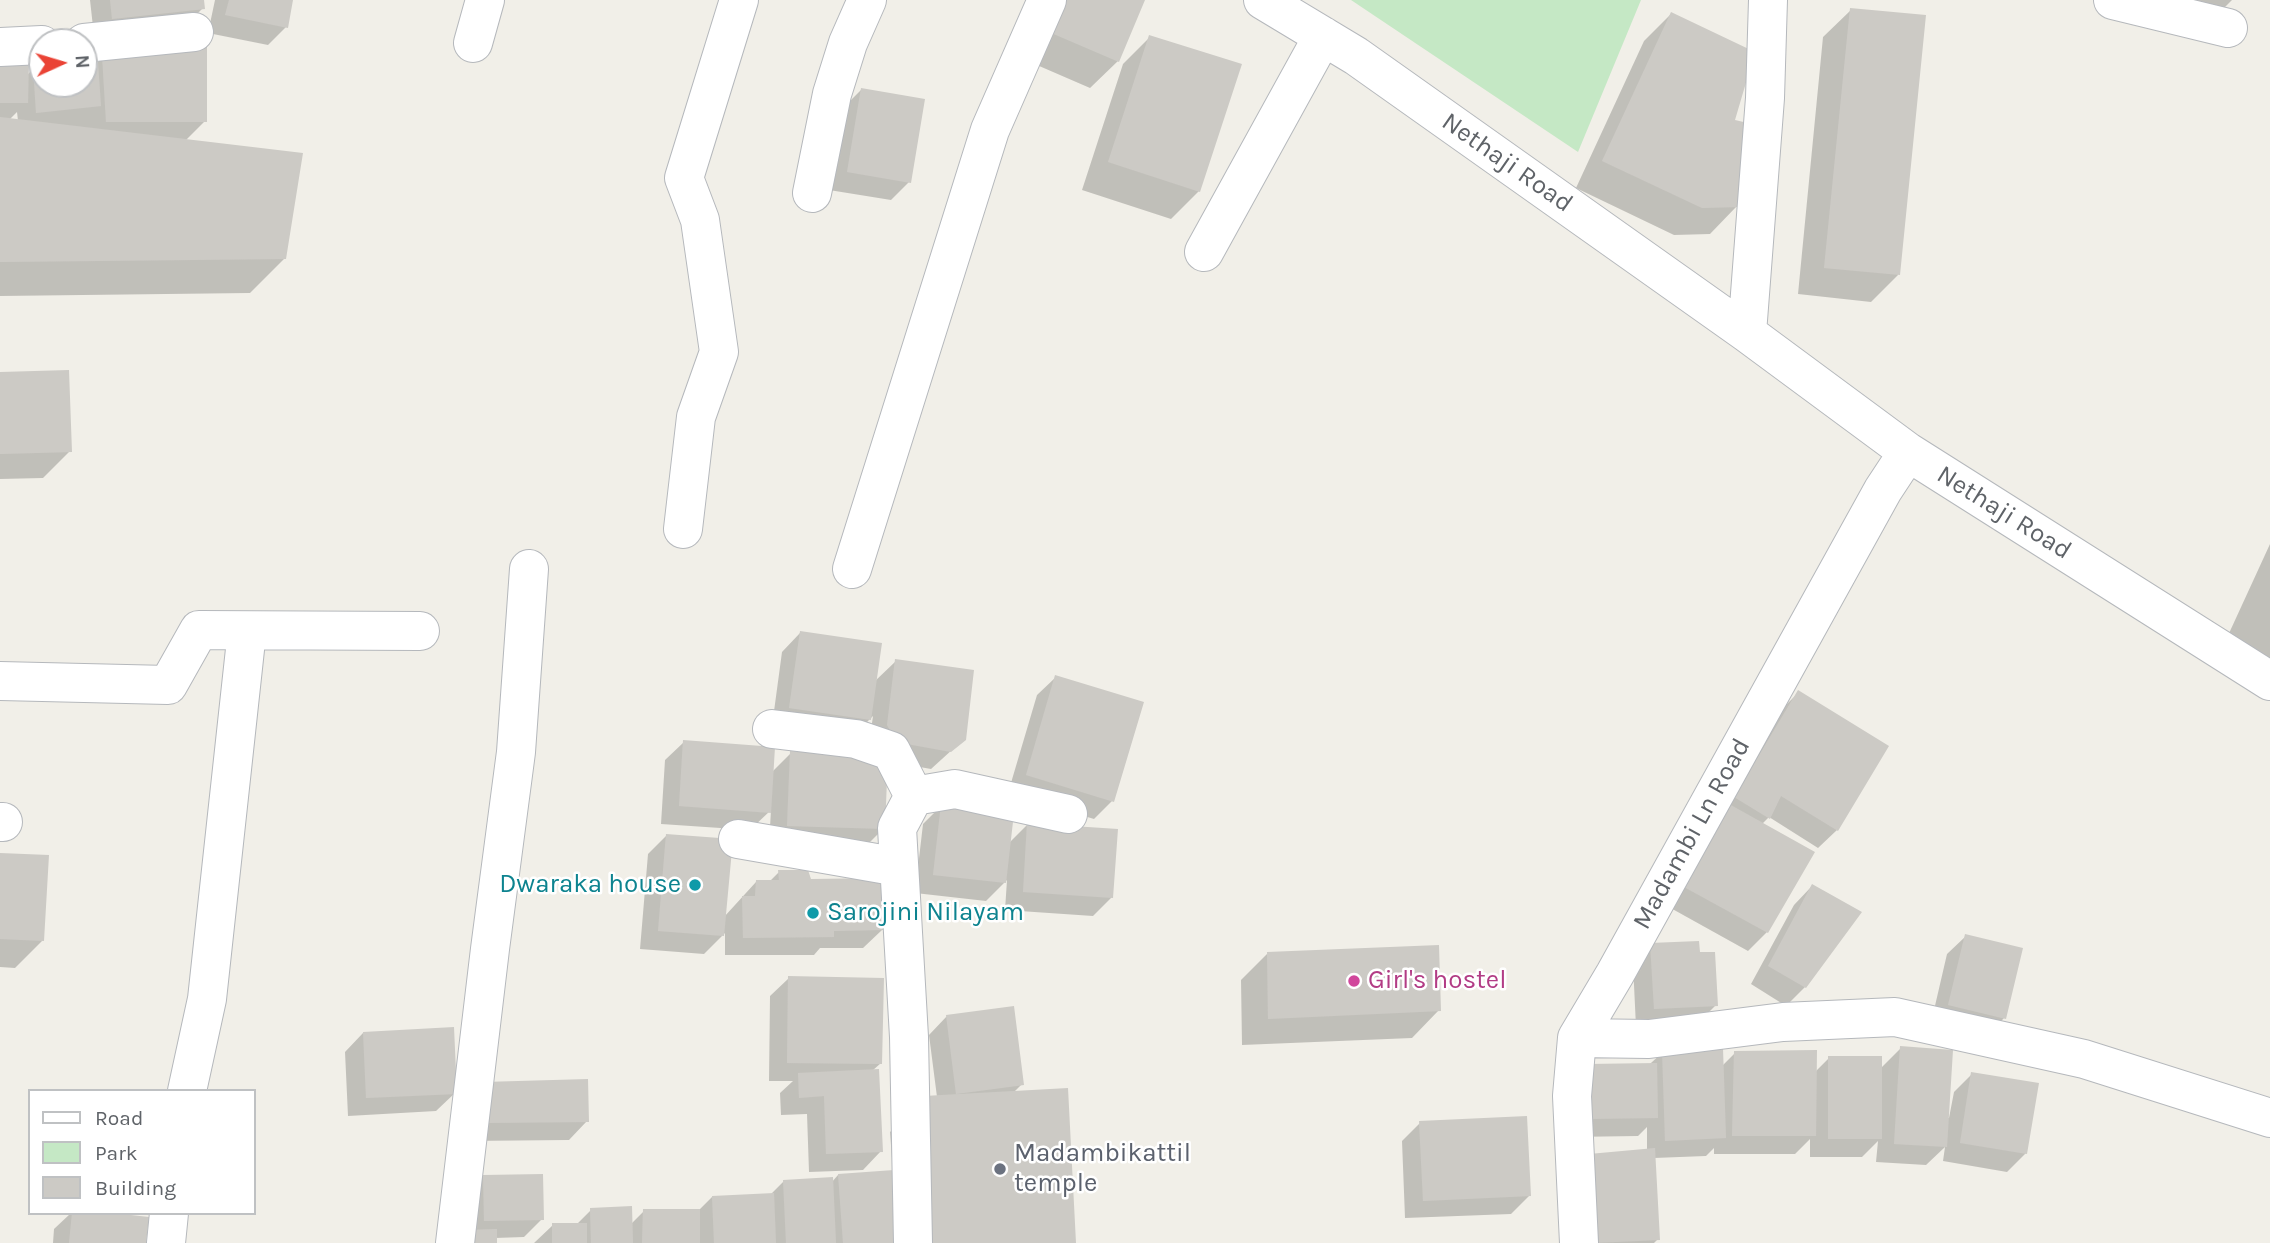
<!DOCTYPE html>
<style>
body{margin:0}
#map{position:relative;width:2270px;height:1243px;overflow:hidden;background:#f1efe8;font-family:Karla,sans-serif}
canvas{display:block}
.legend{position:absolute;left:28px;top:1089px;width:228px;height:126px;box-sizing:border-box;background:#fff;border:2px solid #bfc1c3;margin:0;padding:9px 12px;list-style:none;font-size:21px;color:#5f6368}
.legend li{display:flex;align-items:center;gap:14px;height:35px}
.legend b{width:35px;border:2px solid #bfc1c3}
.north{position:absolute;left:28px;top:28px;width:70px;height:70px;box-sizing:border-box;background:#fff;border:2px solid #bfc1c3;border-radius:50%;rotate:86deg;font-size:19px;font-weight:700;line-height:28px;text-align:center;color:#5f6368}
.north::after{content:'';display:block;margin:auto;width:24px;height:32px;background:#ea4335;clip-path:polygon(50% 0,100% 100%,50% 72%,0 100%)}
</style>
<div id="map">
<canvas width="2270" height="1243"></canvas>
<ul class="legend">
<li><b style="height:9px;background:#fff"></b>Road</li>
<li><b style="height:19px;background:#c5e8c5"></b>Park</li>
<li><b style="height:19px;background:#cccac5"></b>Building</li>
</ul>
<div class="north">N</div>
</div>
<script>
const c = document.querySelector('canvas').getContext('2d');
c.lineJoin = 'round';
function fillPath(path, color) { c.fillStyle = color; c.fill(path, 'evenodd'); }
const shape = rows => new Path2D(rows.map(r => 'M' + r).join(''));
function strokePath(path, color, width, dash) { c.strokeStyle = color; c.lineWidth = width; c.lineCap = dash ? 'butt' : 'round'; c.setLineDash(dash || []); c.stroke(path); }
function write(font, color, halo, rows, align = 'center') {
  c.font = font + ' Karla,sans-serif'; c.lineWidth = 5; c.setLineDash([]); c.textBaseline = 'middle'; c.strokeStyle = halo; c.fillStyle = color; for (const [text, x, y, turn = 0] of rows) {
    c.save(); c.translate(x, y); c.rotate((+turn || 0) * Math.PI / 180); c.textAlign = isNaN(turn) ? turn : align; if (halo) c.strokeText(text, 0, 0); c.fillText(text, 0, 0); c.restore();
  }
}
const green = shape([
 [1351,0,1641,0,1578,152]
]);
const shadow = shape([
 [90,0,202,0,203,8,184,27,94,36],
 [215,0,292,0,286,27,268,45,208,33],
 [1048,0,1143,0,1118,61,1090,88,1023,59],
 [2148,0,2232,0,2216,16],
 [1851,10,1898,275,1871,302,1798,294,1823,37],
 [1671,14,1733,121,1737,206,1710,234,1674,235,1576,188,1644,41],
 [1150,37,1199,191,1171,219,1082,190,1123,64],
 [103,57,205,121,185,141,285,258,250,293,0,296,0,61,27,75,34,68,42,67,42,84,84,84,84,65,95,65],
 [17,112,18,121,9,120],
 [861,90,909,182,891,200,829,190,843,108],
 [0,374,70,451,43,478,0,479],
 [2270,544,2270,674,2225,642],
 [800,633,874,682,896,661,964,739,931,769,886,761,883,829,865,847,769,844,771,810,750,830,661,824,665,760,684,742,772,772,791,753,869,744,873,716,851,738,772,726,782,652],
 [1056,677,1112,801,1094,819,1008,793,1037,695],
 [1798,693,1837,830,1818,848,1769,817,1762,824,1767,932,1748,951,1667,906,1780,711],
 [941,806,1009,843,1028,824,1112,897,1093,916,1005,910,1007,880,986,901,915,893,923,824],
 [667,835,724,917,756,882,769,882,779,872,810,880,882,930,863,948,820,948,814,955,725,955,725,933,704,954,640,949,648,854],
 [0,855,43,940,15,968,0,967],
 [1812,886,1805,987,1786,1006,1751,984,1794,905],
 [1966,936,2004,1018,1986,1037,1931,1023,1947,954],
 [1651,945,1698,954,1716,1005,1697,1024,1636,1027,1633,964],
 [1268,953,1439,1010,1412,1038,1242,1045,1241,980],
 [789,978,881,1063,872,1071,881,1151,863,1170,809,1172,807,1114,781,1115,780,1093,793,1081,769,1081,770,996],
 [947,1016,1022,1084,1013,1093,1075,1243,534,1243,553,1225,576,1225,591,1210,631,1224,644,1211,699,1210,712,1197,770,1195,784,1181,831,1183,838,1175,893,1172,890,1132,925,1098,937,1097,929,1035],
 [363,1033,455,1093,436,1111,348,1116,345,1052],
 [1901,1048,1947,1118,1949,1118,1954,1092,1972,1074,2026,1153,2007,1172,1943,1161,1945,1147,1926,1165,1876,1162,1878,1141,1862,1157,1810,1157,1810,1139,1795,1154,1714,1154,1714,1148,1706,1156,1654,1158,1658,1239,1654,1243,1575,1243,1647,1150,1647,1127,1638,1136,1570,1137,1663,1052,1722,1066,1735,1053,1815,1072,1829,1058,1880,1069],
 [466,1102,587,1121,569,1140,466,1141],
 [1420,1123,1530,1195,1511,1214,1405,1218,1402,1141],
 [483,1176,542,1219,524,1237,495,1238,495,1243,464,1232,465,1195],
 [71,1213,95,1213,144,1243,53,1243,54,1229]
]);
const building = shape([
 [110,0,204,0,205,9,112,19],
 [229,0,293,0,288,28,225,15],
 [1062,0,1145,0,1119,62,1049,32],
 [1850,8,1926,15,1900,275,1824,268],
 [1671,12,1755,52,1735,120,1752,124,1739,207,1702,208,1602,161],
 [1149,35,1242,64,1200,192,1108,162],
 [207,46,207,122,106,122,102,55],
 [0,59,29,59,28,103,0,103],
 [98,63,101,106,36,113,33,66,42,66,42,84,84,84,84,64],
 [861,88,925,99,911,183,847,172],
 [0,117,303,153,286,259,0,262],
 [69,370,72,452,0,454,0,372],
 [800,631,882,643,871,720,789,708],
 [895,659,974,670,966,740,951,752,896,742,887,725],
 [1055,675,1144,702,1114,802,1026,775],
 [1798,690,1889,746,1838,831,1781,796,1770,819,1734,797],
 [683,740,775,747,771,813,679,806],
 [790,751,888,755,885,829,787,826],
 [941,804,1014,813,1006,883,933,875],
 [1729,804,1815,852,1768,933,1684,887],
 [1027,823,1118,829,1113,898,1023,892],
 [666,834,733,839,724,936,658,931],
 [0,853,49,855,44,941,0,939],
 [778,870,808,870,811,879,884,878,883,930,834,931,834,937,743,938,742,896,755,896,756,880,779,880],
 [1812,884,1862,912,1806,988,1768,966],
 [1965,934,2023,948,2006,1019,1948,1005],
 [1699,941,1700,952,1715,952,1718,1006,1654,1009,1650,943],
 [1439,945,1441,1011,1268,1019,1267,952],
 [788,976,884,978,882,1064,787,1063],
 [1014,1006,1024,1085,956,1094,946,1015],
 [454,1027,457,1094,366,1098,363,1032],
 [1900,1046,1953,1050,1947,1147,1894,1144],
 [1723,1048,1726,1138,1665,1141,1662,1050],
 [1817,1050,1816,1136,1732,1136,1734,1051],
 [1828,1056,1882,1056,1882,1139,1828,1139],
 [1657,1063,1658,1118,1587,1119,1586,1064],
 [879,1069,883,1152,826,1154,824,1096,799,1098,798,1073],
 [1971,1072,2039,1083,2027,1154,1960,1143],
 [588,1079,589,1122,484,1123,483,1082],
 [1068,1088,1076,1243,933,1243,924,1096],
 [1527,1116,1531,1196,1423,1201,1419,1121],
 [1655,1148,1660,1240,1593,1243,1589,1154],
 [894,1170,900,1243,843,1243,838,1174],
 [543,1174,544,1220,484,1221,483,1175],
 [833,1177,836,1243,786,1243,783,1180],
 [774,1193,776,1243,714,1243,712,1196],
 [632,1206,633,1243,591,1243,590,1208],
 [643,1209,700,1209,700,1243,642,1243],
 [72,1213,113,1213,149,1217,146,1243,69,1243],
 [552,1223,587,1223,587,1243,552,1243],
 [497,1229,497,1243,464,1243,464,1230]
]);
const minor = shape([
 [1263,0,1356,56,1747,333,1908,452,2270,681],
 [2113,0,2228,28],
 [84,43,194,32],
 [473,43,485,0],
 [0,47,42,45],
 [812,193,832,94,848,43,867,0],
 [1204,252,1323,36],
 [1747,333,1765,98,1768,0],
 [683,529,696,417,719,352,700,220,684,178,739,0],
 [852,569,990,130,1047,0],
 [0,681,168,685,199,630,420,631],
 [772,729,856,739,891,751,914,796],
 [0,822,3,822],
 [738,839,899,867],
 [1577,1038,1649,1039,1783,1022,1895,1017,2084,1059,2270,1118],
 [187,1091,207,999,247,631],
 [166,1243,169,1213],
 [455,1243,490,949,516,752,529,569],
 [913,1243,909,1037,897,828,914,796,955,789,1068,814],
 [1579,1243,1572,1096,1577,1038,1615,974,1883,490,1908,452]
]);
const markers = [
 [695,885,7,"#0f9aa8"],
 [813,913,7,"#0f9aa8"],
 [1354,981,7,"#d1479c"],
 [1000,1169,7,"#6b7280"]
];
const streetNames = [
 ["Nethaji Road",1507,163,35],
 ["Nethaji Road",2004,513,32],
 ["Madambi Ln Road",1692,834,-61]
];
const cultureNames = [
 ["Dwaraka house",681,885],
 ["Sarojini Nilayam",827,913,"left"]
];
const hotelNames = [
 ["Girl's hostel",1368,981]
];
const worshipNames = [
 ["Madambikattil",1014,1154],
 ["temple",1014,1184]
];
fillPath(green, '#c5e8c5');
fillPath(shadow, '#0003');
fillPath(building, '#cccac5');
strokePath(minor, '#b5b8bc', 40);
strokePath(minor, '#fff', 38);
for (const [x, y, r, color] of markers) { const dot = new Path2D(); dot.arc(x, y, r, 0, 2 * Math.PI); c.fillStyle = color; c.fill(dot); strokePath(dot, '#fff', 2.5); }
write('26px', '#5f6368', '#fff', streetNames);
write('26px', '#0d838f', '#fff', cultureNames, 'right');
write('26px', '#b23c85', '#fff', hotelNames, 'left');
write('26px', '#5b616d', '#fff', worshipNames, 'left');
</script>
